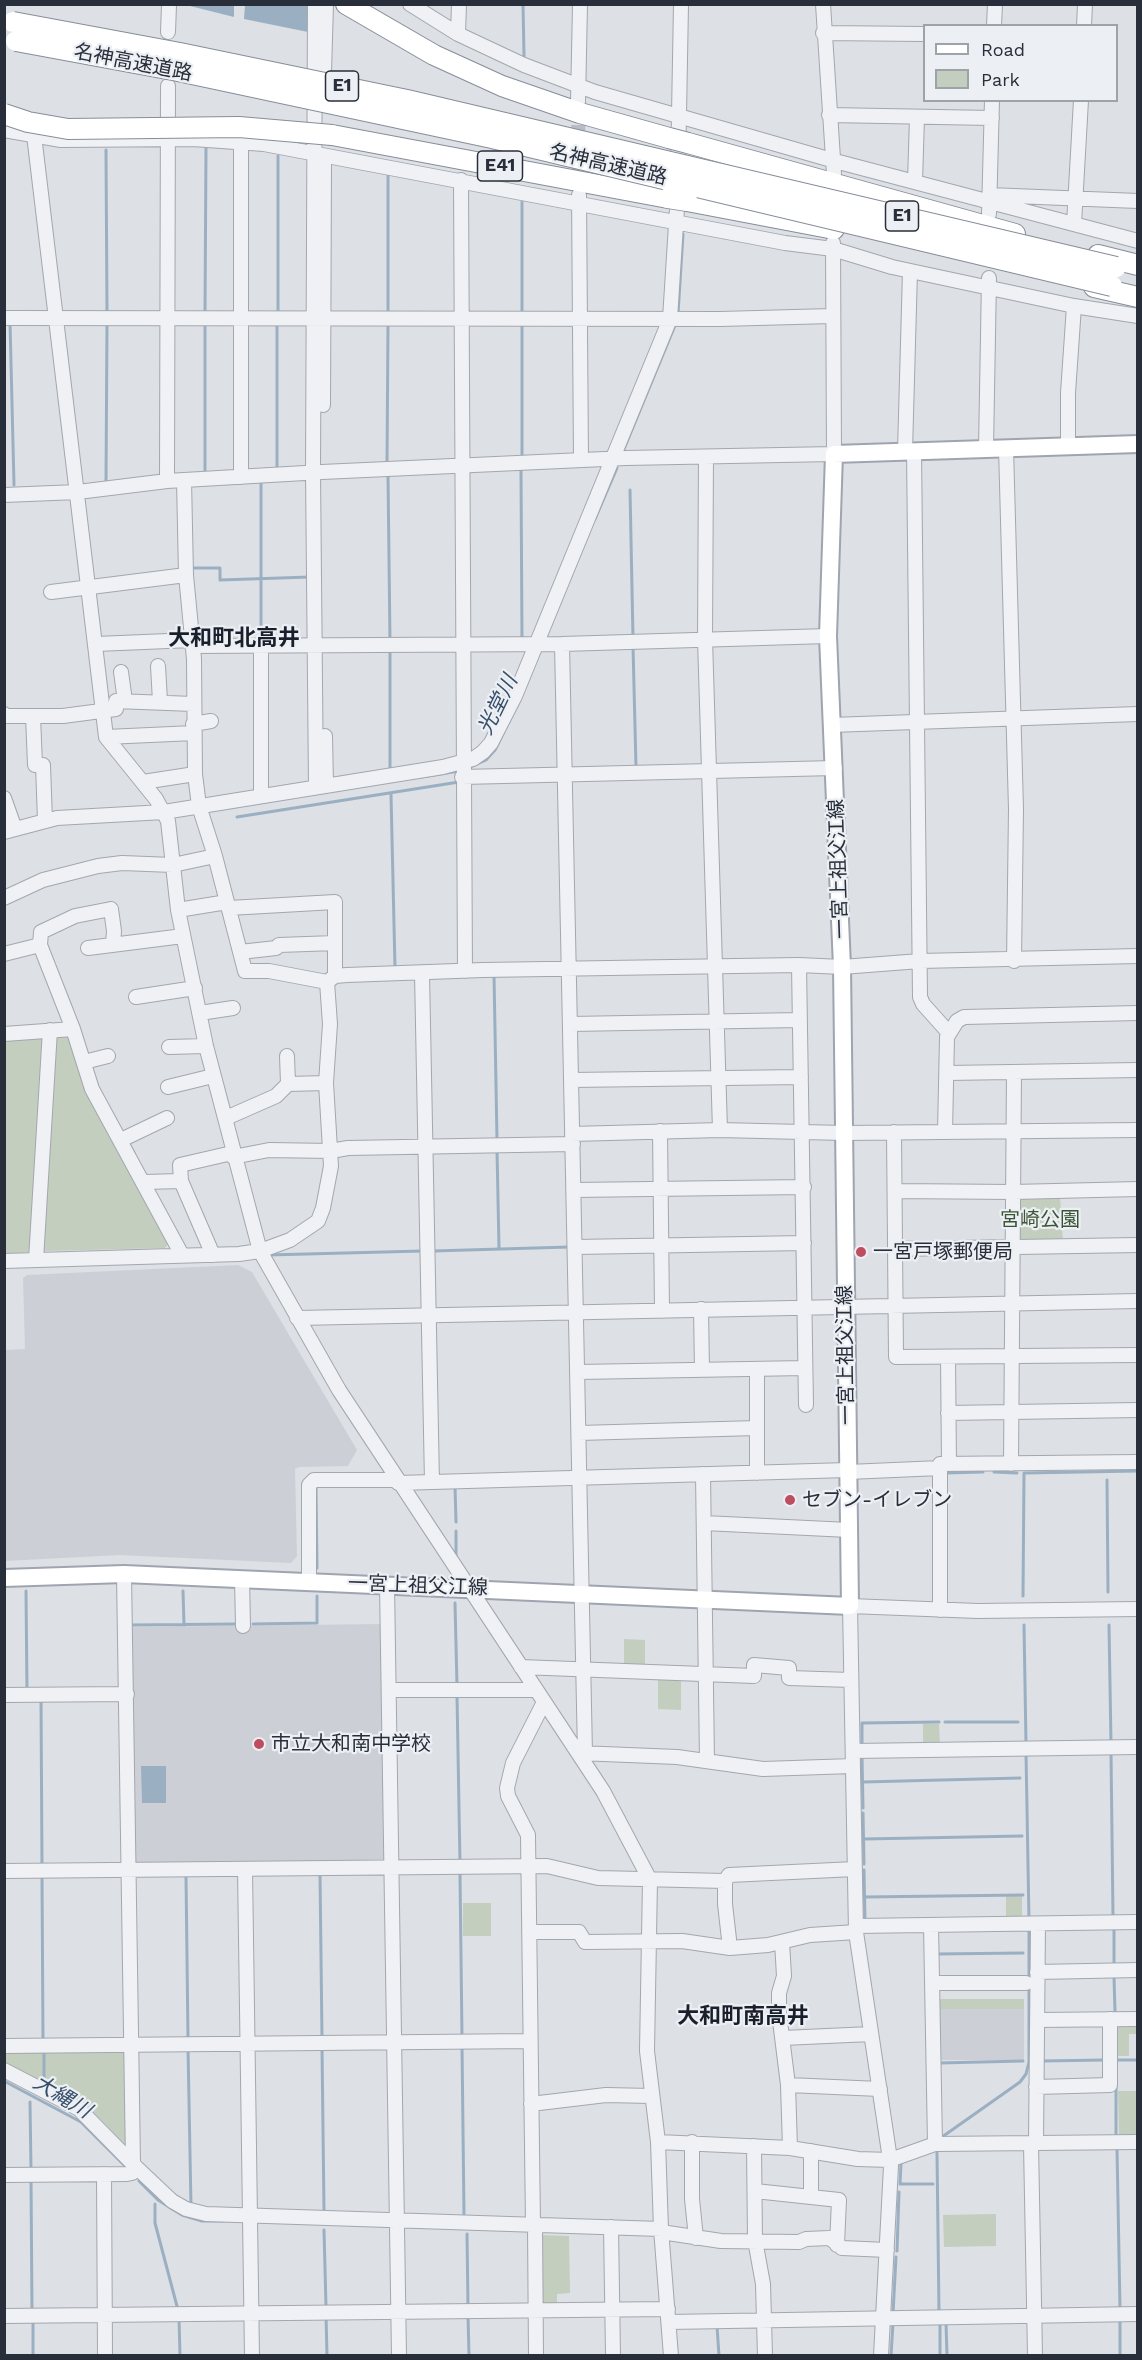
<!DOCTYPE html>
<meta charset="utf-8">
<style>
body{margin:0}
#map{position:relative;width:1142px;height:2360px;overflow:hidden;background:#dde0e5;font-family:"Work Sans",sans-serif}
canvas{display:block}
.frame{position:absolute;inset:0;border:6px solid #282f3a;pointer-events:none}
.legend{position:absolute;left:923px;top:24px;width:195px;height:78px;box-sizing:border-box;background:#eceff3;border:2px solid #9ea2a9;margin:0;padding:8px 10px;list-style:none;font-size:18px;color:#282f3a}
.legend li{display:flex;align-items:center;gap:12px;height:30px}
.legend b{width:30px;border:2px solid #9ea2a9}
</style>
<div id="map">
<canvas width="1142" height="2360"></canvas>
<div class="frame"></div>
<ul class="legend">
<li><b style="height:8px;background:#fff"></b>Road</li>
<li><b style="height:16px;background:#c3cebf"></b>Park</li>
</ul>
</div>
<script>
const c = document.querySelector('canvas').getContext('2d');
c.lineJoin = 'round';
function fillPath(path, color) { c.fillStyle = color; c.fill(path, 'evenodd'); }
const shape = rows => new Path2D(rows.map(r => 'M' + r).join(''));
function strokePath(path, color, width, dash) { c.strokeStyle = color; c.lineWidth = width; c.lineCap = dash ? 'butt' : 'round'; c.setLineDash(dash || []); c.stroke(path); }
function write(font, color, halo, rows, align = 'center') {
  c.font = font + ' "Work Sans","Noto Sans JP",sans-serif'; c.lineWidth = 4.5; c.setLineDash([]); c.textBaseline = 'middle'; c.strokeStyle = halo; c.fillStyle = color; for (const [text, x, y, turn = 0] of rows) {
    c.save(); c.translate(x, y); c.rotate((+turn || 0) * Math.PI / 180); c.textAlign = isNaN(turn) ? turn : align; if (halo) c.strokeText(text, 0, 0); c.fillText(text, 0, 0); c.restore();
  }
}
const built = shape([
 [238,1265,252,1272,357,1450,348,1466,299,1467,295,1469,297,1556,291,1563,120,1555,5,1561,5,1350,25,1349,23,1278,27,1275],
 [384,1624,388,1861,134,1867,131,1627],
 [938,2009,1024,2009,1024,2060,939,2060]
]);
const green = shape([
 [45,1034,32,1253,5,1254,5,1036],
 [69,1036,170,1242,165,1248,45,1251,41,1248,54,1037],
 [1060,1197,1063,1241,1019,1242,1019,1199],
 [624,1639,645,1640,645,1668,624,1668],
 [658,1676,681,1677,681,1710,658,1709],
 [923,1724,939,1724,940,1746,923,1746],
 [1006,1896,1022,1896,1022,1921,1006,1921],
 [463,1903,491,1903,491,1936,463,1936],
 [937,1999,1024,1999,1024,2009,938,2009],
 [1117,2023,1137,2023,1137,2034,1129,2034,1129,2056,1118,2056],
 [43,2049,43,2086,5,2066,4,2050],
 [45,2049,128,2049,129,2150,102,2121,83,2107,45,2087],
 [1118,2091,1137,2091,1137,2135,1119,2135],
 [996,2214,996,2246,944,2247,943,2215],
 [539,2235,569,2236,570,2293,557,2294,557,2306,542,2306]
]);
const water = shape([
 [186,5,234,5,234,17],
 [245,5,307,5,308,32,244,19],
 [141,1766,166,1766,166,1803,142,1803]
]);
const stream = shape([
 [523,4,524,56],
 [106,150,107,312],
 [278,313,278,156],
 [205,314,206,148],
 [388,314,388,176],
 [522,314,522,202],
 [678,314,683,234],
 [10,322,14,485],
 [624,449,676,323],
 [522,456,522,323],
 [387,465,388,323],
 [277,469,277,323],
 [521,471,522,640],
 [205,474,205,323],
 [388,476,390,642],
 [106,483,107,323],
 [261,483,261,633],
 [630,490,633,638],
 [595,519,617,468],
 [191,568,220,568,220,580,310,577],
 [633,646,636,767],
 [390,649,390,770],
 [468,768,486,760,495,750,509,721],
 [421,777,459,771],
 [391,794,395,968],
 [246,805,269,801],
 [237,817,459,782],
 [496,975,494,975,497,1140],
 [128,1142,134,1153],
 [497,1149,499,1249],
 [433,1251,569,1247],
 [268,1255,422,1251],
 [994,1472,1017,1473],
 [945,1473,983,1472],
 [1107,1480,1108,1592],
 [455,1486,456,1522],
 [316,1487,317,1568],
 [456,1531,456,1559],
 [26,1591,27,1691],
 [183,1591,184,1625],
 [1023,1596,1024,1473,1138,1471],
 [455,1603,457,1686],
 [253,1624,317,1623,317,1596],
 [132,1625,235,1624],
 [1024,1625,1026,1744],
 [1109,1625,1111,1744],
 [457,1695,460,1864],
 [41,1699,42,1865],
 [945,1722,1018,1722],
 [862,1746,862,1723,939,1722],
 [1026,1753,1029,1921],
 [1111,1753,1113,1916],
 [862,1756,863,1808],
 [863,1782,1020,1778],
 [863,1813,864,1864],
 [864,1839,1022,1836],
 [864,1870,865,1921],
 [320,1874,322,2038],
 [460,1874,462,2037],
 [42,1876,43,2040],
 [186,1876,188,2039],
 [864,1897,1023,1895],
 [1114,1930,1114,1965],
 [936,1954,1023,1953],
 [1114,1977,1115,2012],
 [462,2045,464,2216],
 [188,2048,191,2207],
 [322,2048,324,2211],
 [44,2049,44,2083],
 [1116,2060,1138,2060],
 [1041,2061,1105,2060],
 [939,2063,1023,2061],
 [4,2081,81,2122,126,2167],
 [1116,2085,1116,2134],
 [30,2102,31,2170],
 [942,2137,1020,2082,1026,2074,1029,2062,1029,1927],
 [1117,2149,1120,2309],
 [937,2153,939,2313],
 [31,2178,32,2312],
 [139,2181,158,2200,182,2215,202,2221,224,2221],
 [900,2184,933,2184],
 [900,2184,901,2164],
 [155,2204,155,2223,178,2310],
 [324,2230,326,2307],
 [467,2234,468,2307],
 [897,2251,899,2192],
 [893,2314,896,2257],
 [326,2315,327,2356],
 [468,2315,469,2356],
 [179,2318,180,2356],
 [33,2320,33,2356],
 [1120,2320,1120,2356],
 [940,2323,940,2356],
 [946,2323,947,2356],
 [717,2326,719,2356],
 [891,2356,893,2323]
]);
const minorTunnel = shape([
 [578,104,579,190]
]);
const minor = shape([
 [315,4,313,472,316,787],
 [410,4,458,34,524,65,595,92,835,161,1138,241],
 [823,4,834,174],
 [994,26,995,4],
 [1084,26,1085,4],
 [168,32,169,5],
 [823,33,924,34],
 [458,34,459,4],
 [324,72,326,4],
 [578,102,580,4],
 [829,115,992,118],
 [4,130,61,140,193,139,264,144,785,243,833,249,892,267,1074,306,1138,316],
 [34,135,106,737,156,799,168,821,178,910,206,1046,260,1251,339,1390,603,1791,650,1880,647,2051,658,2142,661,2229,671,2356],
 [678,170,681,4],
 [461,180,465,971],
 [915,182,917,117],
 [579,195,581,460],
 [989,195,1138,201],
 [989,214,992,100],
 [1074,224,1081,100],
 [4,318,720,319,832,316],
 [323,405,324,164],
 [1068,446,1068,393,1074,306],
 [1006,448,1016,809,1014,961],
 [986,449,989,278],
 [905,451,910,271],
 [914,451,920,997,923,1004,949,1033],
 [706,457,705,639,720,1130],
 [241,477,241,141],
 [184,480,186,575,194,659,195,774,199,806,215,856,245,971,269,971,327,982,335,976,347,975,483,970,799,965,842,967,920,961,1138,956],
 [167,481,168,86],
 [4,495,78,492,167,481,322,472,626,458,834,454,833,243],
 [51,592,186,575],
 [96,644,192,640],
 [562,644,585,1753],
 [193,646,562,644,828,636],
 [158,666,160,701],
 [121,672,125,701],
 [4,714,6,716,63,716,116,709,116,701,193,704],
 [33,716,35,765,43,765,45,821],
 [193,724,211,721],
 [831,725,1138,714],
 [325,736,326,785],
 [106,737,194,733],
 [462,777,835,768],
 [143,782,195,774],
 [261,795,261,645],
 [4,798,15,829],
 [4,832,57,818,164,812,443,767,473,759,483,752,491,743,515,696,670,319,678,193],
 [4,898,43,880,98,866,122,863,173,865,215,856],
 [229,908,335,902,335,976],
 [178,910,227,902],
 [113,944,114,931,111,909,75,916,41,932,40,945,73,1029,92,1089,182,1255],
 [88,948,183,936],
 [240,952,276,948,279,945,335,943],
 [4,954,40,945],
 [799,965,806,1405],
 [422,973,432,1482],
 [136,997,195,988],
 [200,1013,233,1008],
 [570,1024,800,1020],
 [4,1034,73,1029],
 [169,1047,206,1046],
 [287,1056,288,1084],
 [84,1062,108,1056],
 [948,1073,1138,1070],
 [571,1080,801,1077],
 [168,1087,213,1076],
 [226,1118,276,1096,288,1084,326,1083],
 [660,1131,662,1311],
 [894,1132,896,1357,1138,1355],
 [945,1132,947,1037,957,1021,964,1017,1138,1013],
 [572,1134,720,1130,844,1133,1138,1130],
 [121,1140,167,1118],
 [233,1157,269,1150,331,1151,348,1148,573,1144],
 [144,1182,181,1181],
 [574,1190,804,1187],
 [895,1191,1013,1192,1138,1189],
 [575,1247,804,1243],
 [895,1249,1138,1245],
 [213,1255,181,1181,180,1165,232,1153],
 [36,1260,50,1030],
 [4,1261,239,1254,260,1251,290,1240,318,1221,323,1208,331,1166,326,1083,330,1024,327,982],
 [701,1309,702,1370],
 [297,1318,1138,1301],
 [948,1357,949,1464],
 [757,1369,757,1473],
 [578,1372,805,1368],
 [948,1413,1138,1410],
 [579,1433,757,1428],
 [1011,1464,1014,1072],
 [940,1468,940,1610],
 [848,1472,940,1468,940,1464,1138,1462],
 [703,1474,707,1761],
 [398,1483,848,1470],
 [704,1523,849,1530],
 [124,1574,133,2163],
 [242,1579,243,1626],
 [309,1582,309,1485,314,1480,396,1480],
 [387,1585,399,2356],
 [521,1667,754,1676,754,1665,789,1668,789,1678,851,1680],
 [389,1690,536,1690],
 [4,1695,127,1694],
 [853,1751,1138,1747],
 [579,1753,677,1757,763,1769,853,1766],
 [245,1869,252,2356],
 [4,1871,547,1866,598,1878,725,1881],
 [931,1925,935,2144],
 [856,1926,1138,1922],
 [529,1932,579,1932,585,1942,682,1941,730,1948,768,1945,810,1935,856,1932],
 [782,1942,784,1976,779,1993,779,2013,788,2085,790,2148],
 [730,1948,725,1904,725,1881,729,1875,855,1869],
 [1037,1972,1138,1970],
 [932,1983,1026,1983],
 [1037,2020,1138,2019],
 [783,2038,871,2034],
 [4,2046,530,2041],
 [4,2070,79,2109,136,2167,172,2201,186,2209,206,2214,661,2229],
 [788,2085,880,2089],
 [1036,2087,1110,2085,1110,2019],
 [531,2104,606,2095,651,2096],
 [658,2142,790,2148,858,2159,890,2160,935,2144,1138,2142],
 [692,2142,692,2199,696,2238],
 [1036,2143,1038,1924],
 [1031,2144,1035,2356],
 [754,2146,755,2240,763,2284,765,2356],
 [104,2174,105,2356],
 [4,2175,127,2174,132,2173,136,2167],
 [755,2191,839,2200,837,2245],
 [811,2195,811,2151],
 [533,2225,528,1835,508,1796,507,1788,513,1763,544,1702],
 [535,2225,536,2356],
 [611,2227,613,2356],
 [661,2232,721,2241,799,2242,806,2239,830,2238,842,2248,887,2250],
 [4,2316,668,2309],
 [669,2322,1138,2314],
 [881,2356,891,2166,856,1932,850,1606,978,1611,1138,1609]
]);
const major = shape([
 [4,1578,124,1574,850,1606,842,967,828,636,834,454,1138,444]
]);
const highway = shape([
 [346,4,434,55,502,86,580,113,669,138],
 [332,135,668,198],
 [688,143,1015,234],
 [687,201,834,229],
 [1098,255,1138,265],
 [1094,287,1138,297]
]);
const highwayBridge = shape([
 [13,22,180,53,407,100,1116,267],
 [16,41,178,71,492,138,1112,286],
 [4,114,28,122,68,129,239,127,332,135],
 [669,138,688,143],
 [668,198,687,201]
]);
const markers = [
 [861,1252,6,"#bf4d60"],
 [790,1500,6,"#bf4d60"],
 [259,1744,6,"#bf4d60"]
];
const shields = [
 [342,86,33],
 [500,166,45],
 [902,216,33]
];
const shieldNames = [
 ["E1",342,86],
 ["E41",500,166],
 ["E1",902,216]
];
const streetNames = [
 ["名神高速道路",133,63,11],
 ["名神高速道路",608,165,13],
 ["一宮上祖父江線",839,869,-92],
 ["一宮上祖父江線",846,1355,-91],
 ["一宮上祖父江線",418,1586,2]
];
const parkNames = [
 ["宮崎公園",1040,1220]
];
const poiNames = [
 ["一宮戸塚郵便局",873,1252],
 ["セブン-イレブン",802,1500],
 ["市立大和南中学校",271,1744]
];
const waterNames = [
 ["光堂川",498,705,-64],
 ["大縄川",62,2097,31]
];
const quarterNames = [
 ["大和町北高井",234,639],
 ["大和町南高井",743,2017]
];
fillPath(built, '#ccd0d6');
fillPath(green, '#c3cebf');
fillPath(water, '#9bafc2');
strokePath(stream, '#9bafc2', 3);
strokePath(minorTunnel, '#b9bdc3', 14, [14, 7]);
strokePath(minor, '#a3a7ae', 16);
strokePath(major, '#9ea5b0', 20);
strokePath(highway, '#868e9a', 22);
strokePath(minor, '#eff1f4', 14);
strokePath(major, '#fff', 16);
strokePath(highway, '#fff', 20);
strokePath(highwayBridge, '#868e9a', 22, []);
strokePath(highwayBridge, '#fff', 20);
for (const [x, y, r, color] of markers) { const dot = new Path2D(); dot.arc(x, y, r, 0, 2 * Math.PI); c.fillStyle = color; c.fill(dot); strokePath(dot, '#eceff3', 2); }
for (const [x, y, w] of shields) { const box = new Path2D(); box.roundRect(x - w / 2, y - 15, w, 30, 4.5); c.fillStyle = '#eceff3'; c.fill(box); strokePath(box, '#282f3a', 1.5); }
write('bold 18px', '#282f3a', null, shieldNames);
write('20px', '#282f3a', '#eceff3', streetNames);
write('20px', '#3d5537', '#eceff3', parkNames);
write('20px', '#282f3a', '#eceff3', poiNames, 'left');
write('italic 21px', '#374e6a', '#eceff3', waterNames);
write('bold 22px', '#1a202b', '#eceff3', quarterNames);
</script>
